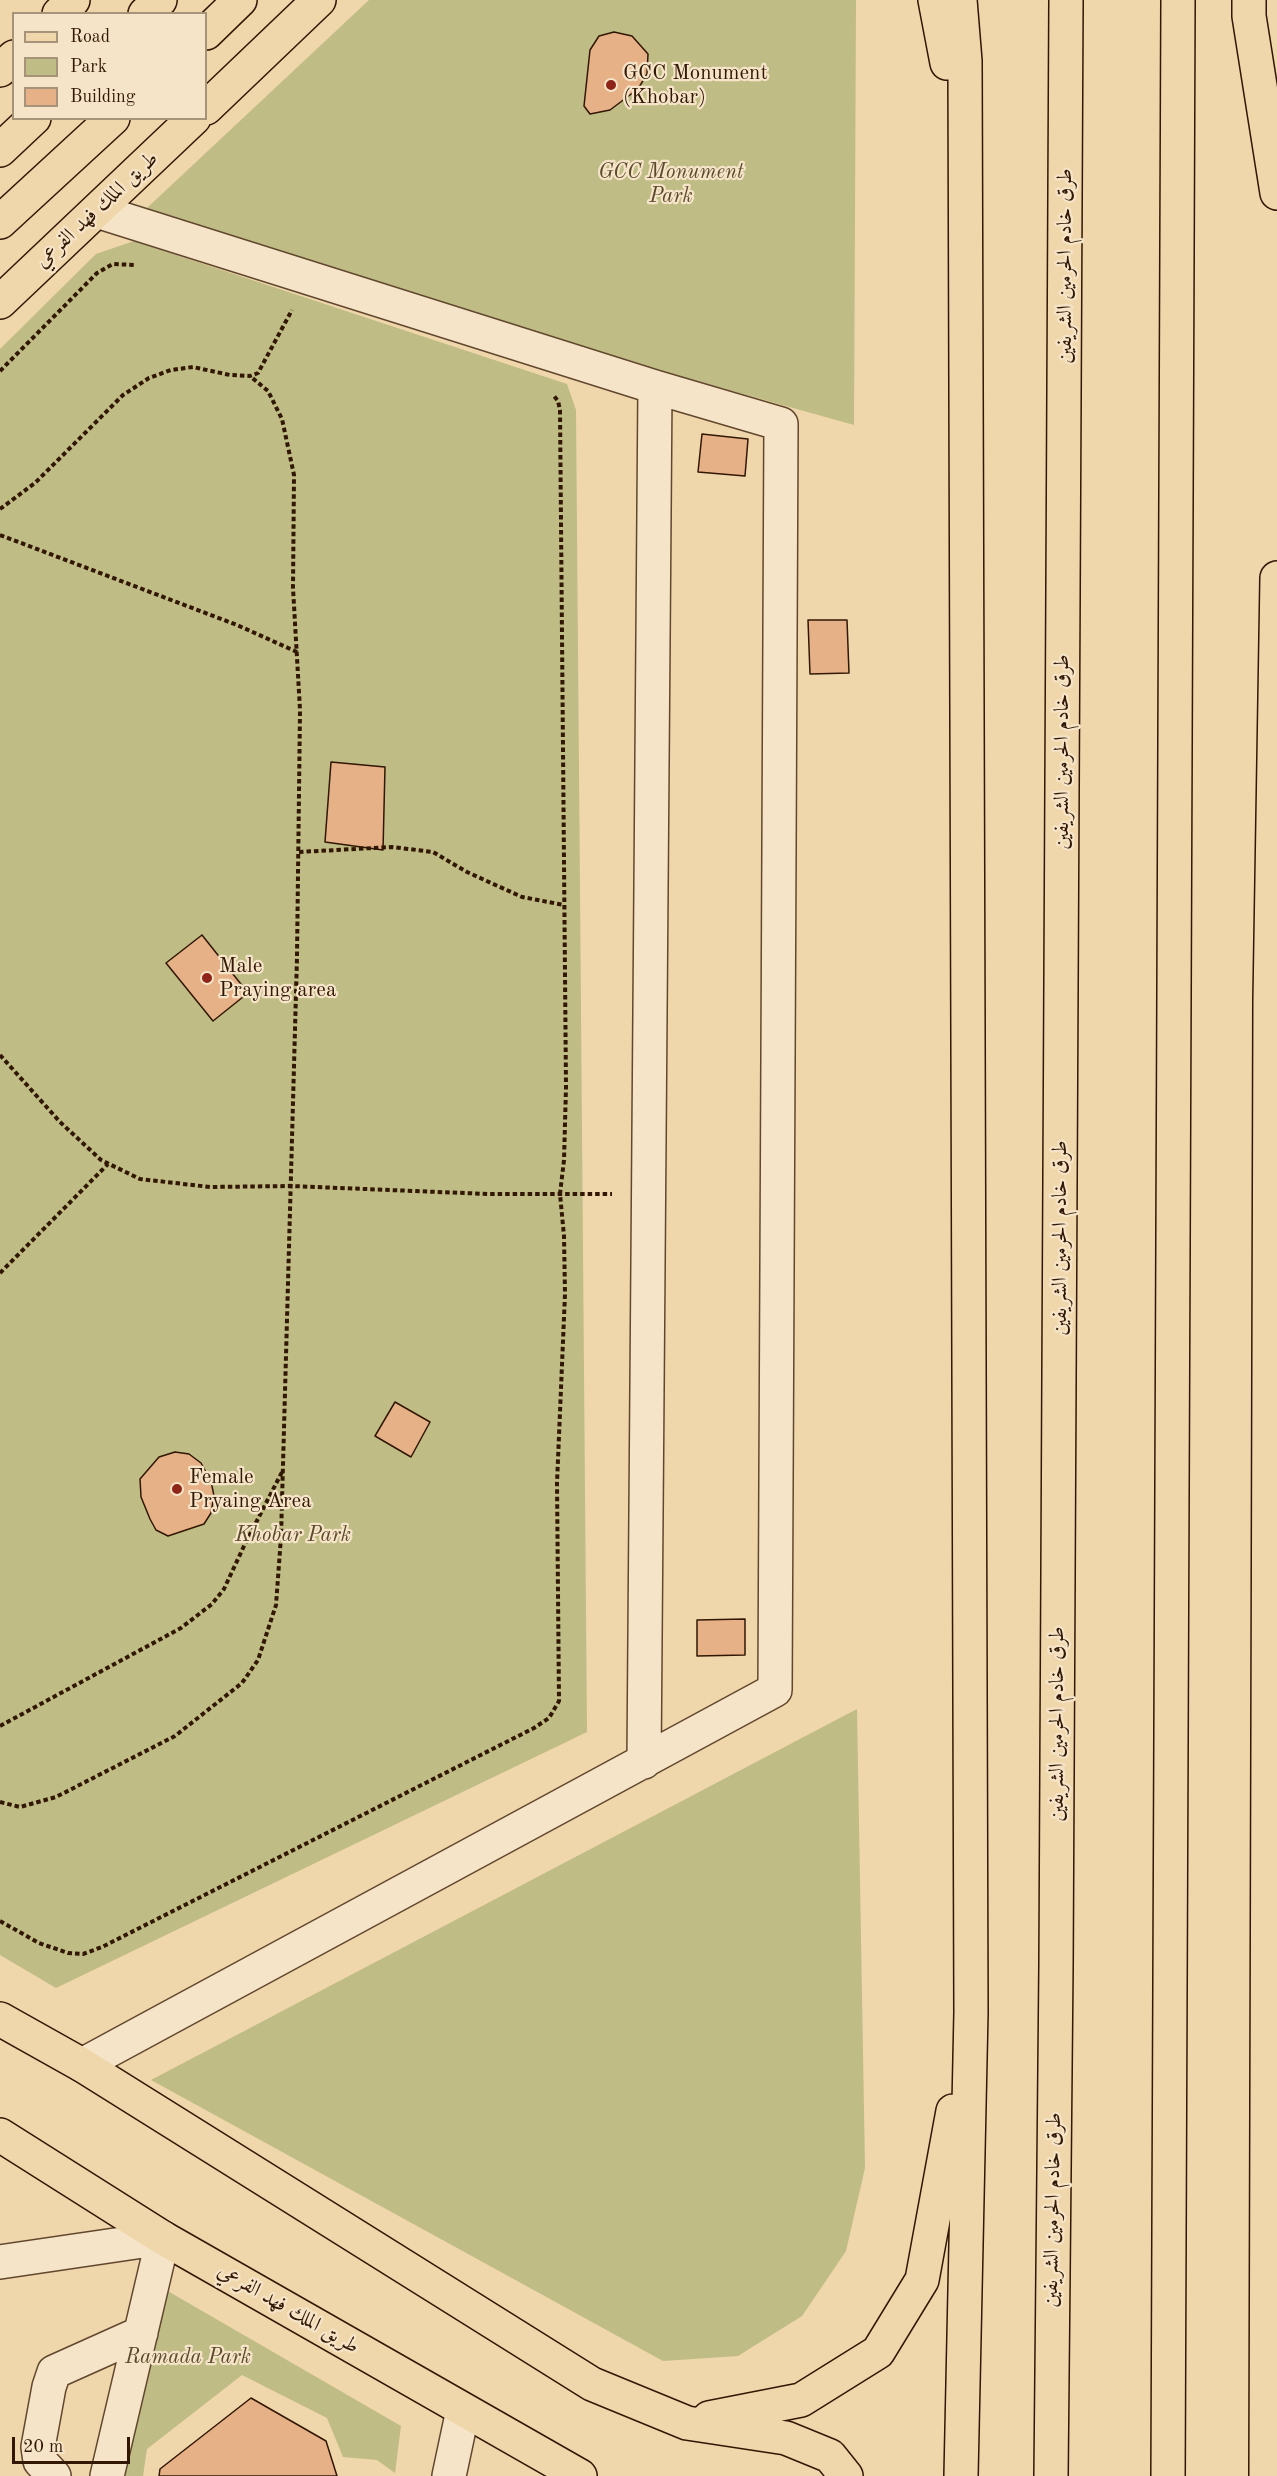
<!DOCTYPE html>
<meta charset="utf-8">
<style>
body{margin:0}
#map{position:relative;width:1277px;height:2476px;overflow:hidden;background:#f0d6ab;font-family:"Old Standard TT",serif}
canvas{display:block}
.legend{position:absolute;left:12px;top:12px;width:195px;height:108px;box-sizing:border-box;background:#f5e4c8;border:2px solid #a7927a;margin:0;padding:8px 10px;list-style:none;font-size:18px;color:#311704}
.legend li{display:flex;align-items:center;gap:12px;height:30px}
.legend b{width:30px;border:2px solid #a7927a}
.scale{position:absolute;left:12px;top:2437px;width:118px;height:27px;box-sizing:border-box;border:3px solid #311704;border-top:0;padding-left:8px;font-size:18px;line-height:21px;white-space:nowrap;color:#311704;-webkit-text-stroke:4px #f5e4c8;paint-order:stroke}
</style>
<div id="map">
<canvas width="1277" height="2476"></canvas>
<ul class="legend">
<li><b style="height:8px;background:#f0d6ab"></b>Road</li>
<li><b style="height:16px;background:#bfbc85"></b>Park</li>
<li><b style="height:16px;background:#e7b188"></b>Building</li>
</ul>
<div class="scale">20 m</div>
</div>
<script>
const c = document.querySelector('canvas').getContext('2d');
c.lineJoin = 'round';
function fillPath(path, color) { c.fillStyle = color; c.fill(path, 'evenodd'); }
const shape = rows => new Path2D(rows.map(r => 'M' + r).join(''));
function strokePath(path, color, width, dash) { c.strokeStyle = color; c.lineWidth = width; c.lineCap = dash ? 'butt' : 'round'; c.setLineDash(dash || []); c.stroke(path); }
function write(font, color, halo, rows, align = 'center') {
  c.font = font + ' "Old Standard TT",Amiri,serif'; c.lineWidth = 4.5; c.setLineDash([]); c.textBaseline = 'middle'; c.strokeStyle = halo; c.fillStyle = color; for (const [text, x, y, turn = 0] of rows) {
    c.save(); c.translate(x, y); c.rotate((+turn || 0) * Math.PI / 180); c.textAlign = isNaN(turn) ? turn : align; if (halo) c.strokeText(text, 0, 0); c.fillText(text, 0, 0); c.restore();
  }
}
const green = shape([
 [369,0,856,0,854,425,131,223],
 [134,241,567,384,576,410,587,1732,56,1988,0,1955,0,349,96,254],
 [857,1709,865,2168,846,2251,802,2316,738,2356,663,2361,151,2080],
 [159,2286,401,2426,395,2473,377,2460,343,2457,327,2418,242,2375,147,2449,143,2476,116,2476]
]);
const building = shape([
 [614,32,632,36,648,54,647,74,638,89,610,110,590,114,584,106,590,50,599,36,614,32],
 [702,434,748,439,745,476,698,472,702,434],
 [808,620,847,620,849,673,810,674,808,620],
 [331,762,385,767,383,850,325,842,331,762],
 [202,935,248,993,213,1021,166,963,202,935],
 [395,1402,430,1422,411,1457,375,1436,395,1402],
 [175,1452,189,1454,201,1463,211,1481,214,1496,211,1513,204,1524,168,1536,156,1530,150,1519,141,1497,140,1479,159,1457,175,1452],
 [745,1619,745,1655,697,1656,697,1620,745,1619],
 [251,2398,326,2441,337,2476,159,2476,160,2469,251,2398]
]);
const path = shape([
 [0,371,97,273,113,264,135,265],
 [0,509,35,483,123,395,149,378,171,370,193,367,230,375,250,376,258,373,292,310],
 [0,535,237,625,297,652],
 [299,852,392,847,433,852,467,872,522,897,564,905],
 [0,1055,60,1122,101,1160,140,1179,210,1187,291,1186,488,1194,612,1194],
 [0,1273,108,1164],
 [0,1726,181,1628,212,1604,224,1589,244,1546,282,1472],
 [0,1802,20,1807,56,1797,175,1736,242,1683,258,1660,276,1605,281,1537,297,957,300,710,293,588,294,475,282,419,268,391,250,376],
 [0,1921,39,1943,68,1953,83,1954,102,1947,534,1728,549,1718,559,1701,557,1483,565,1294,564,1236,560,1194,564,1160,566,1087,560,410,558,401,554,396]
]);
const minor = shape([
 [644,1762,655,387],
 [82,2065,775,1690,781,424,655,387,97,211],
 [0,2262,163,2238,107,2476],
 [54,2476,40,2461,38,2447,49,2387,54,2372,141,2333],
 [449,2476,463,2410]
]);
const major = shape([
 [935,0,947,63],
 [960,0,965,61,971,2012,961,2476],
 [1249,0,1249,16,1277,193],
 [59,14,73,0],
 [0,70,14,57],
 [206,108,319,0],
 [0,302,194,118],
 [0,2019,82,2065,592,2384,687,2423,786,2438,830,2456,846,2476],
 [0,2135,163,2238,580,2476],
 [709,2418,801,2400,878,2352,922,2280,953,2111],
 [1266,2476,1270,1000,1277,578]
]);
const highway = shape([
 [145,14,160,0],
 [206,33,240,0],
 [0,150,34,118],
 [0,222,113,118],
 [1051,2476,1056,1966,1066,0],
 [1168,2476,1178,0]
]);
const markers = [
 [611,85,6,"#8f2418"],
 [207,978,6,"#8f2418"],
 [177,1489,6,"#8f2418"]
];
const poiNames = [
 ["GCC Monument",623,73],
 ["(Khobar)",623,97],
 ["Male",219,966],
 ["Praying area",219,990],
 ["Female",189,1477],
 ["Pryaing Area",189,1501]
];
const parkNames = [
 ["GCC Monument",671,172],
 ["Park",671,196],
 ["Khobar Park",293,1535],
 ["Ramada Park",188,2357]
];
const streetNames = [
 ["طريق الملك فهد الفرعي",97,210,-43],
 ["طرق خادم الحرمين الشريفين",1065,266,-90],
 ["طرق خادم الحرمين الشريفين",1062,752,-90],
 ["طرق خادم الحرمين الشريفين",1060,1238,-90],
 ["طرق خادم الحرمين الشريفين",1057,1724,-90],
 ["طرق خادم الحرمين الشريفين",1053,2210,-89],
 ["طريق الملك فهد الفرعي",288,2309,30]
];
fillPath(green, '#bfbc85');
fillPath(building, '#e7b188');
strokePath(building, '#311704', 1.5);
strokePath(minor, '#61472e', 36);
strokePath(major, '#311704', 36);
strokePath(highway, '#311704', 36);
strokePath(path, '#311704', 4, [4.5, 3]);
strokePath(minor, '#f5e4c8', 33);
strokePath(major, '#f0d6ab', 33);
strokePath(highway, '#f0d6ab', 33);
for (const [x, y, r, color] of markers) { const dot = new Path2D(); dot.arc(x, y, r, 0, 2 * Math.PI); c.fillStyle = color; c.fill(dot); strokePath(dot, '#f5e4c8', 2); }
write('21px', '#311704', '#f5e4c8', poiNames, 'left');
write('italic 21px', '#5c492b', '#f5e4c8', parkNames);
write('21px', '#311704', '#f5e4c8', streetNames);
</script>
